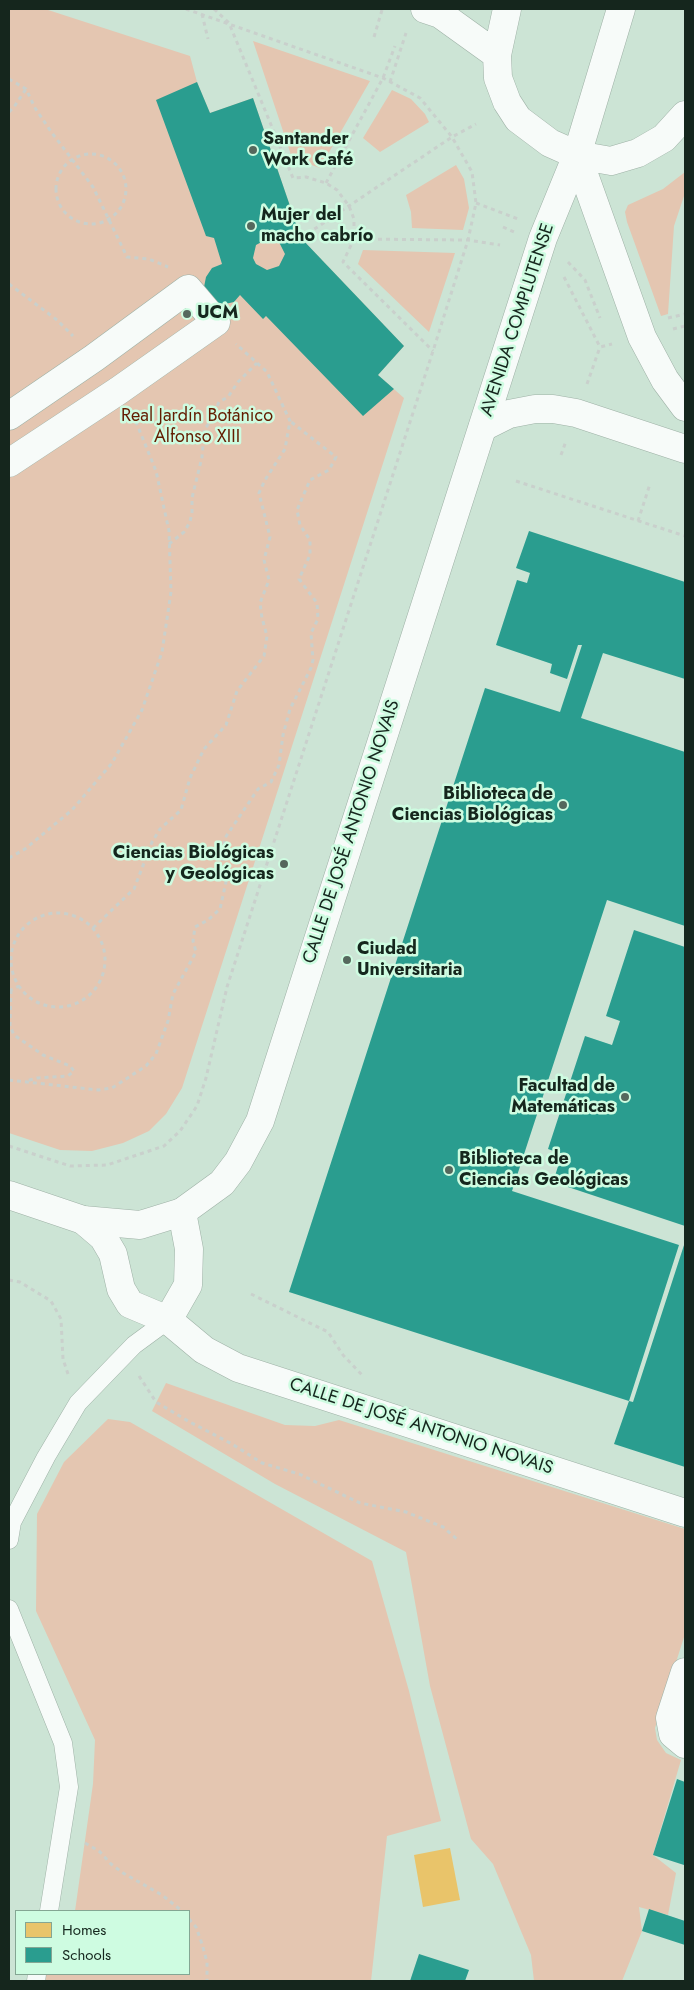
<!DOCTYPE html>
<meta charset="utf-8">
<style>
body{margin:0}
#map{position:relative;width:694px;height:1990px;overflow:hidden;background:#cce4d5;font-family:Jost,sans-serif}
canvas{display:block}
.frame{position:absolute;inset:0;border:10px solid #15261d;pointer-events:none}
.legend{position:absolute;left:15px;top:1910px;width:175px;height:65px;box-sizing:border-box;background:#cefce1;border:1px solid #84a693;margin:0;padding:6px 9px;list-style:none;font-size:15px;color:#15261d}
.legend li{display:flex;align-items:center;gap:10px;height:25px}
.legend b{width:25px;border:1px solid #84a693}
</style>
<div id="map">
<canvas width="694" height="1990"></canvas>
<div class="frame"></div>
<ul class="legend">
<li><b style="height:14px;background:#e9c46a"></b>Homes</li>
<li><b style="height:14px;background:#2a9d8f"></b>Schools</li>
</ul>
</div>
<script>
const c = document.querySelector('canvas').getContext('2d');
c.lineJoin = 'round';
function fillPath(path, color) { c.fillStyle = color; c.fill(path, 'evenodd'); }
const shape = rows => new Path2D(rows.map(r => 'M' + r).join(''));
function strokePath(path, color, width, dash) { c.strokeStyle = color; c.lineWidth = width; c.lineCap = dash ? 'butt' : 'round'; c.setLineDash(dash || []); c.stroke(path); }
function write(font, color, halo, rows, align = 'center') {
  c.font = font + ' Jost,sans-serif'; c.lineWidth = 5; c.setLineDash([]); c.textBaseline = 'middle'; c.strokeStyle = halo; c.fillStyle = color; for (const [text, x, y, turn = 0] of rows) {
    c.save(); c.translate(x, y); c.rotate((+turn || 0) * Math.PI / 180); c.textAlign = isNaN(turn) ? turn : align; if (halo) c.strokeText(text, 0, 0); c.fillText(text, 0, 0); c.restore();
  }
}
const green = shape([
 [9,9,45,9,190,56,197,82,210,113,253,98,301,238,404,346,378,375,404,398,182,1088,166,1114,149,1131,123,1143,92,1151,60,1150,9,1133],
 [253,41,370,81,320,168,292,158],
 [392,90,411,99,425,114,429,122,380,152,363,138],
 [456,165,464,179,469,208,463,230,412,228,411,212,406,195],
 [685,172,685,193,674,226,668,314,661,316,627,222,625,212,628,205,663,189],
 [363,250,455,253,429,332,358,264],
 [166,1383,285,1425,315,1426,339,1420,685,1529,685,1634,655,1728,657,1740,666,1753,681,1760,653,1855,676,1873,668,1915,639,1907,642,1931,622,1981,534,1981,531,1955,493,1864,471,1839,430,1686,406,1552,275,1484,152,1411],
 [108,1419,130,1422,372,1561,409,1691,441,1821,387,1836,371,1981,34,1981,39,1974,189,1974,189,1911,75,1911,93,1784,95,1740,36,1611,37,1514,64,1462]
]);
const homes = shape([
 [450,1848,460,1900,423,1907,414,1855]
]);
const schools = shape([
 [197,82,210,113,253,98,301,238,404,346,378,375,394,389,363,416,266,316,263,319,240,295,234,302,225,304,217,303,204,287,206,277,212,268,222,264,214,238,206,236,156,100],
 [267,239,274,239,279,242,285,254,279,266,267,270,256,264,253,258,256,245],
 [529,531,685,582,685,679,603,653,581,718,685,752,685,926,607,900,512,1191,679,1245,629,1401,289,1292,485,688,560,712,582,645,578,645,567,679,550,673,552,664,496,645,517,580,527,583,530,573,516,568],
 [634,930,685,947,685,1226,553,1182,562,1154,548,1149,585,1036,612,1045,620,1021,606,1016],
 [685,1242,685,1467,614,1444,629,1401,633,1402],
 [677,1779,685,1782,684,1865,653,1855],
 [649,1909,685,1921,685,1945,642,1931],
 [419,1954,469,1970,465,1981,410,1981]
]);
const path = shape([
 [214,9,229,23,293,178,306,177,326,183,337,190,349,206,354,219,354,239,343,262,433,351],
 [202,14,208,39],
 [374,37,382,10],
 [9,79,26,89,35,108,52,133,93,187,127,257,149,259,168,267],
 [390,82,406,33],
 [9,112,14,107,26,89],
 '56 189a35 35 0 1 1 70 0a35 35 0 1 1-70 0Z',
 [326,183,383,78,395,46],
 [476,203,518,219],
 [503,227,514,232],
 [301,238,452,137,476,124],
 [354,239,468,240,500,245],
 [568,262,585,280,600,318],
 [564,277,600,347,612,344],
 [9,284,57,320,73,336],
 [668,318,685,314],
 [673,329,685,326],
 [587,384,600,347],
 [561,455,566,441],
 [516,481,685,536],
 [638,521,650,484],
 [169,544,184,532,190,522,192,512,192,498,202,457,204,430,209,423,219,402,228,397,238,382,257,363],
 [9,858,25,849,72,810,112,763,142,710,162,652,171,592,169,531,156,471,134,417],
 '11 960a47 47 0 1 1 94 0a47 47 0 1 1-94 0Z',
 [93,928,134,889,152,842,160,829,181,810,190,778,204,749,226,725,237,691,264,656,267,636,262,618,260,603,269,580,264,560,270,537,259,493,265,480,285,449,290,421,267,372,236,344],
 [11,990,10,1026,14,1035,43,1055,70,1066,74,1071,68,1076,37,1078,26,1081],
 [9,991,19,986],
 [9,1080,98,1090,112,1088,146,1066,156,1054,168,1021,173,994,196,952,193,941,195,927,208,920,220,909,226,882,222,853,225,838,258,789,271,782,279,765,283,735,290,709,311,668,313,660,311,633,318,619,317,603,299,579,310,555,310,540,300,525,297,510,310,480,329,470,336,457,290,421],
 [9,1146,70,1166,107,1165,164,1146,180,1131,197,1106,206,1078,227,987,433,351,468,240,476,203,472,172,452,137,420,98,383,78,186,9],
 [9,1280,20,1282,51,1301,61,1319,63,1359,69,1377],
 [251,1294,328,1332,343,1355,362,1375],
 [139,1376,156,1402,188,1421,232,1444,262,1463,299,1474,360,1503,406,1512,443,1527,458,1540],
 [85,1843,99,1851,111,1864,123,1873,162,1895,182,1911],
 [189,1919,196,1927,202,1944,207,1962,207,1981]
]);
const lane = shape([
 [9,1540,12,1522,46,1457,78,1403,134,1345,168,1320],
 [9,1609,63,1743,69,1787,49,1911],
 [36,1981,37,1974]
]);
const street = shape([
 [9,416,94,358,188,289,216,322,118,391,9,463],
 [483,427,509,414,535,409,553,409,576,413,685,449],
 [83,1220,103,1237,113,1254,121,1289,130,1304,168,1320,204,1350,238,1368,685,1513],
 [168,1320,188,1285,189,1249,182,1212],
 [685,1672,670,1718,673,1734,685,1744]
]);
const secondary = shape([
 [425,9,440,14,497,55],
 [507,9,497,55,498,78,507,102,518,119,550,143,577,155,611,161,638,153,664,138,685,115],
 [577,155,642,337,665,380,685,407],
 [9,1195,83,1220,140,1225,182,1212,222,1183,238,1162,260,1121,543,238,577,155,621,9]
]);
const markers = [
 [253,150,5,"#55685d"],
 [251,226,5,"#55685d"],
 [187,314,5,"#55685d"],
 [563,805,5,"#55685d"],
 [284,864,5,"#55685d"],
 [347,960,5,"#55685d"],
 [625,1097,5,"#55685d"],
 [449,1170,5,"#55685d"]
];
const poiNames = [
 ["Santander",263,140],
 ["Work Café",263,161],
 ["Mujer del",261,216],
 ["macho cabrío",261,237],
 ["UCM",197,314],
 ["Biblioteca de",553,795,"right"],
 ["Ciencias Biológicas",553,816,"right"],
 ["Ciencias Biológicas",274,854,"right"],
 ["y Geológicas",274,875,"right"],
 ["Ciudad",357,950],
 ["Universitaria",357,971],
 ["Facultad de",615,1087,"right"],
 ["Matemáticas",615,1108,"right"],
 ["Biblioteca de",459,1160],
 ["Ciencias Geológicas",459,1181]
];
const streetNames = [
 ["AVENIDA COMPLUTENSE",518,320,-72],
 ["CALLE DE JOSÉ ANTONIO NOVAIS",352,832,-72],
 ["CALLE DE JOSÉ ANTONIO NOVAIS",421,1427,18]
];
const parkNames = [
 ["Real Jardín Botánico",197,417],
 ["Alfonso XIII",197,438]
];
fillPath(green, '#e4c6b1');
fillPath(homes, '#e9c46a');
fillPath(schools, '#2a9d8f');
strokePath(lane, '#9eb1a6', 19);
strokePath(street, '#9eb1a6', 29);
strokePath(secondary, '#9eb1a6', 29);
strokePath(path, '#c9d0cc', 3, [4, 4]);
strokePath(lane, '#f7fbf9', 18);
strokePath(street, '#f7fbf9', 28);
strokePath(secondary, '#f7fbf9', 28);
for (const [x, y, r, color] of markers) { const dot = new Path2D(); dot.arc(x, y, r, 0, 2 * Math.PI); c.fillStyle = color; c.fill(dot); strokePath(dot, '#cefce1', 2); }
write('bold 18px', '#15261d', '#cefce1', poiNames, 'left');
write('18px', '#15261d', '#cefce1', streetNames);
write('18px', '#631c00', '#cefce1', parkNames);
</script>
